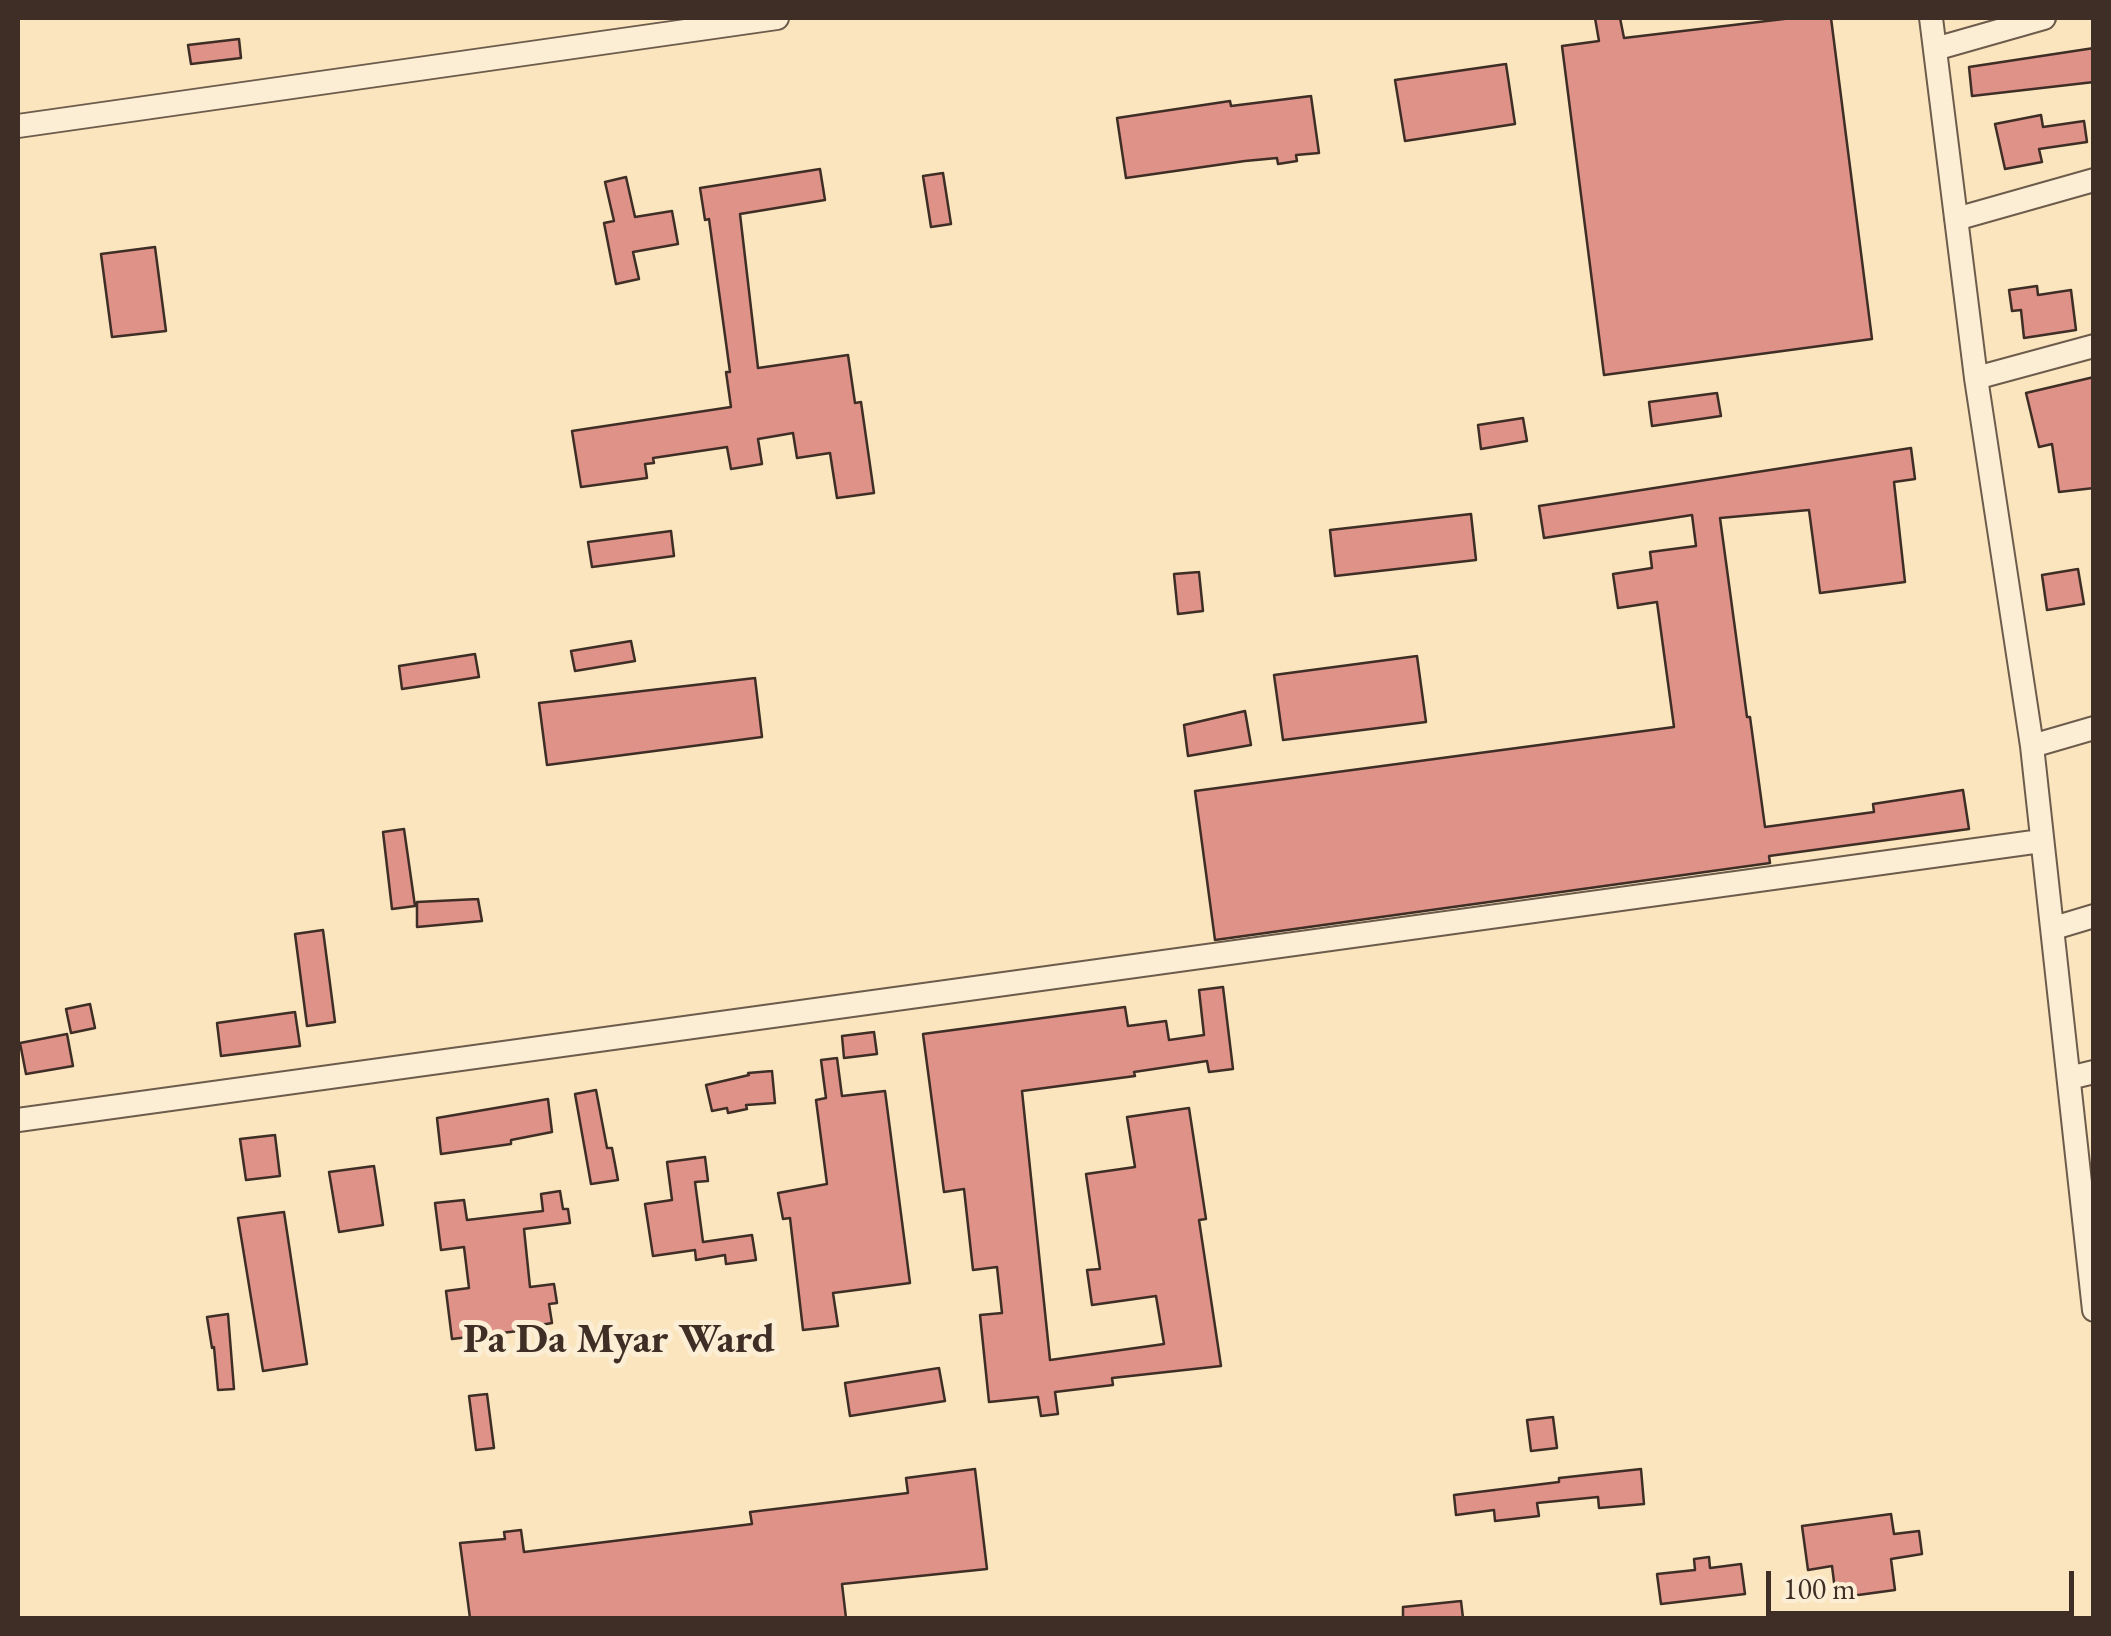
<!DOCTYPE html>
<style>
body{margin:0}
#map{position:relative;width:2111px;height:1636px;overflow:hidden;background:#fae5be;font-family:"EB Garamond",serif}
canvas{display:block}
.frame{position:absolute;inset:0;border:20px solid #3e2e25;pointer-events:none}
.scale{position:absolute;left:1766px;top:1571px;width:308px;height:45px;box-sizing:border-box;border:5px solid #3e2e25;border-top:0;padding-left:12px;font-size:30px;line-height:35px;white-space:nowrap;color:#3e2e25;-webkit-text-stroke:8px #fceed5;paint-order:stroke}
</style>
<div id="map">
<canvas width="2111" height="1636"></canvas>
<div class="frame"></div>
<div class="scale">100 m</div>
</div>
<script>
const c = document.querySelector('canvas').getContext('2d');
c.lineJoin = 'round';
function fillPath(path, color) { c.fillStyle = color; c.fill(path, 'evenodd'); }
const shape = rows => new Path2D(rows.map(r => 'M' + r).join(''));
function strokePath(path, color, width, dash) { c.strokeStyle = color; c.lineWidth = width; c.lineCap = dash ? 'butt' : 'round'; c.setLineDash(dash || []); c.stroke(path); }
function write(font, color, halo, rows, align = 'center') {
  c.font = font + ' "EB Garamond",serif'; c.lineWidth = 10; c.setLineDash([]); c.textBaseline = 'middle'; c.strokeStyle = halo; c.fillStyle = color; for (const [text, x, y, turn = 0] of rows) {
    c.save(); c.translate(x, y); c.rotate((+turn || 0) * Math.PI / 180); c.textAlign = isNaN(turn) ? turn : align; if (halo) c.strokeText(text, 0, 0); c.fillText(text, 0, 0); c.restore();
  }
}
const building = shape([
 [1595,18,1620,18,1624,38,1792,18,1831,18,1872,339,1604,375,1562,46,1599,41,1595,18],
 [239,39,241,58,191,64,188,45,239,39],
 [2094,48,2094,82,1972,96,1969,67,2094,48],
 [1506,64,1515,124,1405,141,1395,80,1506,64],
 [1311,96,1319,153,1296,155,1297,161,1278,164,1277,158,1245,161,1126,178,1117,118,1230,101,1231,106,1311,96],
 [2041,115,2043,127,2084,121,2087,142,2039,149,2042,162,2005,169,1995,124,2041,115],
 [820,169,825,200,740,214,758,368,848,355,855,403,861,402,874,493,837,498,830,453,797,458,793,433,758,439,762,464,731,469,727,447,653,458,654,463,645,464,647,478,581,487,572,431,731,407,726,372,730,372,709,219,705,220,700,188,820,169],
 [943,173,951,224,931,227,923,176,943,173],
 [626,177,635,217,672,211,678,244,633,252,639,279,616,284,604,223,614,221,605,182,626,177],
 [155,247,166,331,112,337,101,254,155,247],
 [2037,286,2038,295,2071,290,2076,330,2024,338,2021,310,2012,311,2009,290,2037,286],
 [2094,377,2094,488,2059,492,2052,444,2039,447,2026,393,2094,377],
 [1717,393,1721,416,1652,426,1649,402,1717,393],
 [1523,418,1527,441,1481,449,1478,425,1523,418],
 [1911,448,1915,479,1894,482,1905,582,1820,593,1809,510,1720,518,1747,717,1750,717,1765,827,1874,812,1873,804,1963,790,1969,829,1769,856,1770,863,1215,940,1195,791,1674,727,1657,602,1618,608,1613,574,1652,568,1650,552,1696,546,1692,515,1544,538,1539,506,1911,448],
 [1471,514,1476,560,1335,576,1330,530,1471,514],
 [671,531,674,556,592,567,588,542,671,531],
 [2078,569,2084,604,2047,610,2042,575,2078,569],
 [1199,572,1203,611,1178,614,1174,574,1199,572],
 [631,641,635,661,575,671,571,651,631,641],
 [475,654,479,677,402,689,399,666,475,654],
 [1417,656,1426,722,1283,740,1274,675,1417,656],
 [755,678,762,737,547,765,539,703,755,678],
 [1245,711,1251,745,1188,756,1184,725,1245,711],
 [404,829,415,906,392,909,383,832,404,829],
 [478,899,482,921,417,927,417,902,478,899],
 [323,930,335,1022,307,1026,295,934,323,930],
 [1223,987,1233,1069,1209,1072,1207,1061,1134,1072,1135,1076,1022,1091,1050,1360,1164,1344,1156,1296,1092,1305,1087,1270,1100,1269,1086,1174,1135,1167,1127,1117,1189,1108,1206,1219,1199,1220,1221,1366,1112,1378,1113,1385,1055,1392,1058,1414,1041,1416,1038,1397,989,1402,980,1315,1002,1313,997,1267,973,1270,964,1189,944,1192,923,1034,1125,1007,1128,1026,1166,1021,1169,1040,1204,1035,1199,990,1223,987],
 [90,1004,95,1028,71,1033,66,1009,90,1004],
 [295,1012,300,1046,221,1056,217,1023,295,1012],
 [874,1032,877,1054,844,1058,842,1036,874,1032],
 [67,1034,73,1066,26,1074,20,1043,67,1034],
 [837,1058,842,1096,885,1091,910,1283,833,1293,838,1326,803,1330,790,1218,783,1219,778,1193,827,1184,816,1100,826,1098,821,1060,837,1058],
 [772,1071,775,1103,746,1105,747,1109,728,1113,727,1108,712,1111,706,1085,749,1075,748,1073,772,1071],
 [596,1090,607,1148,612,1148,618,1180,591,1184,575,1094,596,1090],
 [548,1099,552,1132,511,1140,511,1144,441,1154,437,1118,548,1099],
 [275,1135,280,1176,246,1180,240,1139,275,1135],
 [705,1157,708,1181,695,1182,703,1242,752,1235,756,1260,726,1264,725,1255,696,1260,695,1250,653,1256,645,1204,672,1200,667,1162,705,1157],
 [374,1166,383,1225,339,1232,329,1172,374,1166],
 [560,1191,563,1209,568,1209,570,1223,524,1229,530,1287,554,1284,557,1303,549,1304,552,1323,535,1326,535,1329,452,1339,446,1291,469,1288,464,1247,441,1250,435,1203,464,1200,467,1220,543,1211,541,1194,560,1191],
 [284,1212,307,1364,263,1371,238,1218,284,1212],
 [228,1314,234,1389,218,1390,214,1347,212,1348,207,1317,228,1314],
 [939,1368,945,1401,850,1416,845,1383,939,1368],
 [487,1394,494,1448,476,1450,469,1396,487,1394],
 [1553,1417,1557,1448,1531,1451,1527,1420,1553,1417],
 [975,1469,987,1569,842,1584,846,1618,470,1618,460,1543,505,1539,504,1532,521,1530,524,1552,752,1524,750,1512,908,1493,906,1478,975,1469],
 [1641,1469,1644,1504,1599,1508,1598,1497,1537,1503,1539,1516,1495,1521,1494,1510,1456,1515,1454,1495,1559,1482,1559,1478,1641,1469],
 [1891,1514,1894,1534,1919,1531,1922,1554,1891,1559,1895,1590,1836,1598,1832,1566,1808,1570,1802,1526,1891,1514],
 [1709,1557,1710,1568,1741,1564,1745,1594,1661,1604,1657,1574,1695,1570,1694,1559,1709,1557],
 [1461,1601,1463,1618,1403,1618,1403,1607,1461,1601]
]);
const minor = shape([
 [1931,18,1976,378,2032,746,2094,1310],
 [1935,49,2044,18],
 [18,126,777,18],
 [1956,219,2094,180],
 [1976,378,2094,346],
 [2032,746,2094,728],
 [2054,928,2094,916],
 [2069,1078,2094,1072],
 [18,1120,2041,841]
]);
const quarterNames = [
 ["Pa Da Myar Ward",619,1341]
];
fillPath(building, '#df9287');
strokePath(building, '#3e2e25', 2.5);
strokePath(minor, '#6d5c4b', 26);
strokePath(minor, '#fceed5', 22);
write('bold 42px', '#3e2e25', '#fceed5', quarterNames);
</script>
